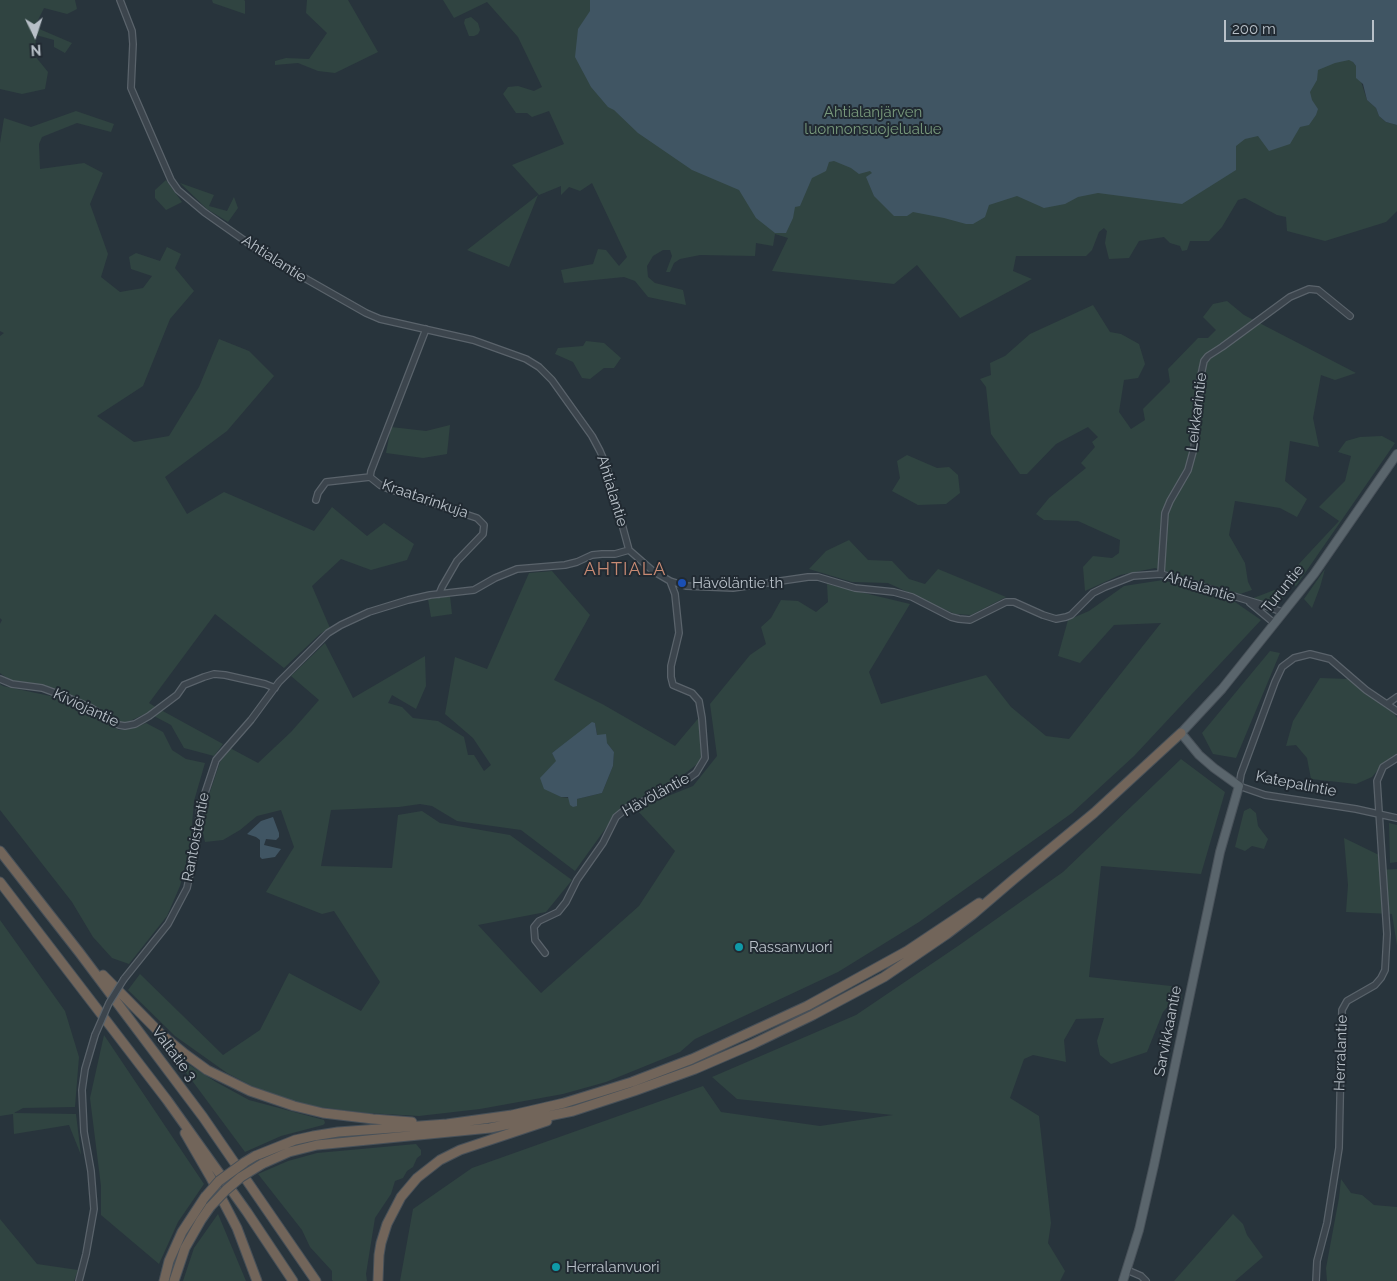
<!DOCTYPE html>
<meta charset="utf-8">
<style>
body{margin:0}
#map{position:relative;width:1397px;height:1281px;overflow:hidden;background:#28343c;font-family:Raleway,sans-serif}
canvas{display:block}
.north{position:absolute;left:10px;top:10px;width:50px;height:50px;-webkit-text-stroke:4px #212a32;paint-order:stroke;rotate:176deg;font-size:14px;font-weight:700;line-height:20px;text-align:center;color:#b8c0c8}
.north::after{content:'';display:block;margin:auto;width:18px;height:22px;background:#b8c0c8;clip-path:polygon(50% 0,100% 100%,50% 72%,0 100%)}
.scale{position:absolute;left:1224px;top:20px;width:150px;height:22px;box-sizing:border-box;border:2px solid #b8c0c8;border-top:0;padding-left:6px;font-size:15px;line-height:18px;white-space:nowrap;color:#b8c0c8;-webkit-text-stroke:4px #212a32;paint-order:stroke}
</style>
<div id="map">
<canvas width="1397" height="1281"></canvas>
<div class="north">N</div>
<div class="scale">200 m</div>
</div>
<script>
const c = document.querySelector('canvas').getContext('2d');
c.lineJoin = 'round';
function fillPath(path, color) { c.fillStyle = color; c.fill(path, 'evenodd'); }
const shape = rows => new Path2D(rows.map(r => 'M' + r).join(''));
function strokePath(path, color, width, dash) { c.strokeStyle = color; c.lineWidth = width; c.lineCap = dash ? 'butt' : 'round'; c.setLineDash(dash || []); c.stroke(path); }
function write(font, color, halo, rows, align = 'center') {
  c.font = font + ' Raleway,sans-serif'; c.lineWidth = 4; c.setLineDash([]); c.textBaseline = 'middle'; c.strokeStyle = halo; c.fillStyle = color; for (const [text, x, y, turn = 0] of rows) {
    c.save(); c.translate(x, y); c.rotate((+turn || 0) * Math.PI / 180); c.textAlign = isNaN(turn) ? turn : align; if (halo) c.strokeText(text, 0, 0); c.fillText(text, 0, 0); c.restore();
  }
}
const green = shape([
 [0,0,75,0,77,9,67,14,44,8,37,22,37,28,72,43,65,53,54,47,54,40,36,35,35,56,48,72,45,89,22,94,0,89],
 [212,0,244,0,245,1,245,14,213,3],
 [307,0,348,0,378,52,335,73,318,71,298,63,275,65,275,61,286,58,309,59,327,33,306,13],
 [443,0,1338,0,1353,62,1356,66,1367,100,1376,108,1379,116,1386,122,1397,125,1397,211,1386,222,1325,241,1287,231,1286,217,1277,215,1245,198,1238,200,1222,227,1209,241,1190,241,1187,250,1182,251,1180,246,1170,243,1164,237,1139,241,1129,258,1109,259,1105,243,1107,231,1104,228,1099,232,1092,250,1086,256,1016,256,1013,271,1032,279,960,318,917,265,894,284,772,271,788,238,775,234,773,246,756,243,755,256,700,255,680,259,674,263,670,272,666,272,672,256,670,250,663,250,653,256,647,266,648,277,655,283,683,290,686,305,648,297,635,281,624,277,564,283,561,270,593,264,598,249,606,250,619,266,627,257,592,183,580,191,569,187,561,195,561,186,539,195,512,165,564,144,549,111,532,117,527,113,516,113,503,94,508,87,518,86,534,91,542,87,518,37,487,2,454,18],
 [471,17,478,23,480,30,478,34,474,36,469,36,464,23,465,19],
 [76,111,114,124,111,132,77,123,42,137,39,144,40,169,84,163,103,173,90,204,108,254,101,277,120,292,143,288,152,276,131,269,129,257,136,253,160,261,167,247,181,254,175,268,194,291,170,319,143,386,97,416,134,442,169,436,199,387,219,339,249,351,274,376,227,431,165,477,187,514,224,492,314,531,332,507,367,536,384,523,414,544,407,560,371,570,341,559,312,586,330,628,320,634,284,668,215,614,149,703,157,708,126,723,117,721,64,693,48,688,11,681,0,673,0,624,2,620,0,618,0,336,4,333,0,331,0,143,4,118,31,127],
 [166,180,182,202,166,210,155,198,155,190],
 [180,183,214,195,209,206,227,211,234,197,238,208,228,222,207,209],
 [538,195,509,267,467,250],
 [1227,301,1244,315,1356,373,1335,380,1321,375,1313,418,1319,447,1290,441,1285,481,1307,499,1297,517,1280,508,1235,501,1229,535,1245,563,1248,582,1252,590,1240,594,1155,568,1120,575,1085,591,1083,567,1093,556,1112,558,1119,553,1120,540,1078,521,1044,520,1036,514,1049,498,1086,468,1081,463,1095,447,1092,442,1098,437,1088,427,1056,444,1027,474,1020,474,991,434,986,387,980,379,991,375,990,363,1005,356,1030,334,1093,305,1110,332,1121,334,1139,344,1145,364,1138,378,1124,380,1119,412,1131,429,1145,420,1143,409,1170,382,1168,369,1198,338,1208,338,1216,330,1203,317,1213,304],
 [586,341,604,343,621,358,614,368,604,368,590,379,582,378,573,362,555,354,558,348,583,346],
 [450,425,447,454,423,458,386,453,391,427,426,431],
 [1382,436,1395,443,1296,586,1284,580,1339,521,1319,507,1345,481,1351,456,1338,452,1346,441,1360,437],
 [907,455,937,468,949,467,958,475,960,493,946,504,918,505,892,491,900,478,897,461],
 [849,540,868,560,892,561,909,579,925,584,938,569,1006,597,971,615,955,614,888,583,852,582,809,569,826,551],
 [1325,569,1320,587,1312,608,1304,599],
 [552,571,590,615,554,680,604,705,675,746,701,715,701,761,673,783,621,807,575,871,521,830,457,821,432,806,420,804,399,807,331,810,321,866,392,868,398,815,422,811,440,823,510,835,572,880,546,912,478,925,541,993,639,906,675,851,636,809,693,786,717,756,710,704,750,655,766,644,761,627,771,618,781,600,798,601,816,612,828,602,827,584,910,604,869,672,881,704,986,675,1011,707,1046,736,1069,739,1161,623,1114,625,1080,663,1058,656,1068,620,1089,611,1124,586,1163,580,1235,602,1261,620,1134,756,1072,813,919,922,838,972,695,1039,680,1052,606,1082,563,1094,480,1109,419,1116,367,1113,312,1106,289,1100,252,1086,227,1073,175,1036,128,990,140,974,223,1055,260,1030,289,973,361,1011,380,982,334,911,322,914,266,892,294,847,281,810,257,816,240,830,223,840,205,842,202,829,205,807,220,762,230,748,258,763,291,732,319,700,291,676,325,643,353,698,425,656,426,686,416,709,392,695,388,703,402,707,413,718,438,721,464,737,468,755,474,755,484,771,491,765,473,738,445,714,455,657,487,669,529,573],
 [595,723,597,735,607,743,614,752,613,766,602,793,577,799,561,797,548,790,543,776,557,761,552,753],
 [1277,589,1286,593,1278,605,1251,599],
 [450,596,452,614,431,617,428,599],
 [1270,651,1280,653,1236,758,1213,754,1202,733],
 [1320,678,1349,679,1393,711,1397,718,1397,755,1383,764,1372,777,1356,784,1311,779,1307,758,1296,745,1286,746,1293,721],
 [0,684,3,686,55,697,77,705,119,730,134,728,146,723,163,732,172,750,186,759,205,763,194,801,190,849,180,886,167,916,129,964,112,958,93,937,72,902,0,810],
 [161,710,223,744,214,756,184,748,171,725,154,716],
 [1181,759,1225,792,1201,874,1101,866,1089,977,1180,987,1182,999,1176,998,1163,1012,1147,1052,1111,1064,1100,1055,1097,1041,1104,1018,1076,1019,1064,1040,1066,1062,1033,1055,1024,1059,1010,1098,1039,1116,1051,1223,1048,1243,1065,1271,1060,1281,400,1281,413,1209,472,1168,703,1086,721,1112,820,1126,893,1115,737,1099,712,1077,856,1015,958,946,1063,872],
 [1250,808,1256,813,1258,826,1268,839,1264,849,1252,846,1245,851,1235,847,1244,811],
 [1389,823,1397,825,1397,862,1390,863],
 [1344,838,1379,855,1380,870,1397,869,1397,946,1392,914,1346,912,1348,885],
 [0,920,65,1011,79,1057,75,1107,23,1108,14,1113,76,1114,81,1155,69,1125,14,1134,13,1114,0,1116],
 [104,1035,204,1184,178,1222,159,1264,101,1215,101,1186,90,1098],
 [185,1062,216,1082,249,1100,324,1120,325,1123,323,1125,281,1136,245,1152,182,1067,182,1063],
 [416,1144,421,1150,421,1155,417,1158,413,1167,407,1171,403,1178,395,1181,391,1194,375,1218,366,1274,367,1281,333,1281,332,1280,332,1271,310,1247,302,1230,258,1174,288,1161,317,1153],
 [1341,1179,1351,1193,1362,1195,1374,1205,1397,1207,1397,1281,1327,1281,1326,1268,1339,1198],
 [218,1214,246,1281,183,1281,194,1248],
 [1233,1214,1243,1224,1247,1235,1263,1257,1235,1281,1174,1281],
 [0,1219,37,1264,78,1270,74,1281,0,1281]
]);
const water = shape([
 [590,0,1397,0,1397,125,1386,122,1379,116,1376,108,1367,100,1363,84,1356,78,1356,66,1353,62,1349,60,1335,63,1318,70,1317,80,1310,92,1312,100,1318,109,1316,115,1309,125,1300,127,1290,144,1269,151,1258,136,1245,139,1236,146,1236,170,1182,204,1098,193,1078,197,1065,204,1044,208,1017,196,989,205,985,217,973,224,966,224,944,218,913,212,907,216,894,216,874,196,866,177,872,173,870,171,859,174,851,168,834,161,829,162,826,171,812,178,800,206,795,207,793,218,786,233,775,233,756,218,739,190,692,170,638,133,614,110,608,107,591,87,575,57,578,29,590,11],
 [592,722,595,723,597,735,606,734,607,743,614,752,613,766,602,793,577,799,577,806,573,807,570,805,568,797,561,797,544,789,540,778,556,761,552,753],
 [273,817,279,833,279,837,276,840,266,839,264,845,281,849,275,857,262,859,260,857,260,840,256,837,247,834,261,821]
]);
const minor = shape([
 [120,0,132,31,133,44,131,88,171,180,178,190,204,212,258,250,308,280,366,313,380,319,473,340,526,359,539,367,552,380,592,436,600,451,606,465,629,550,653,571,670,581,686,586,733,588,808,577,818,577,855,588,894,592,912,597,951,617,959,619,970,620,1006,602,1014,602,1043,615,1056,619,1066,617,1071,615,1093,593,1105,587,1133,576,1161,574,1263,605,1282,612],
 [370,477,371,471,426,329],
 [316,500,318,493,326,482,370,477,380,485,389,489,477,518,484,525,483,534,457,561,442,587,439,594],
 [1161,574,1165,513,1170,501,1188,470,1194,448,1200,380,1204,361,1208,356,1222,347,1290,297,1309,289,1318,290,1350,316],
 [1250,603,1274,623],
 [0,679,12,684,42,688,64,696,91,708,119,725,125,726,135,724,149,716,177,695,184,685,204,677,214,674,225,675,265,684,275,688],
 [1387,704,1397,697],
 [1397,711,1366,690,1330,659,1310,654,1294,658,1282,667,1275,682,1241,774,1239,786,1265,795,1356,809,1397,818],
 [545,953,535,940,534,927,539,921,558,912,566,902,577,880,603,843,616,817,627,808,656,796,685,781,696,773,705,758,702,718,699,701,692,693,673,685,671,677,671,666,679,633,675,594,670,581],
 [124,979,168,924,187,888,196,845,200,808,216,760,251,720,279,682,328,633,341,625,369,612,408,600,430,595,474,590,495,578,517,569,565,565,577,562,592,555,602,554,615,554,629,550],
 [1127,1270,1141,1276,1146,1281],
 [79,1281,86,1254,94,1209,91,1171,84,1132,82,1090,85,1069,95,1035],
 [1316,1281,1317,1261,1327,1223,1339,1148,1342,1010,1347,1001,1375,985,1381,978,1385,970,1387,934,1377,781,1383,767,1397,758]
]);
const major = shape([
 [1123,1281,1139,1230,1154,1165,1220,852,1239,786,1214,768,1199,755,1181,733,1222,689,1314,574,1397,454]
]);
const highway = shape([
 [0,851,79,952,203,1117,316,1281],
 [0,882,167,1100,247,1212,293,1281],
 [103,975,162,1035,185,1054,207,1070,250,1091,294,1106,323,1113,373,1119,412,1122],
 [185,1133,211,1178,237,1228,257,1281],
 [255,1156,295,1140,313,1136,338,1132,447,1124,512,1115,564,1103,632,1082,692,1059,807,1006,907,951,979,903],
 [262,1164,289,1152,317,1145,490,1128,573,1111,634,1091,695,1069,753,1044,813,1015,884,977,947,934,972,915,1014,879,1094,813,1181,733],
 [164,1281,169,1261,182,1232,205,1197],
 [174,1281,185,1248,201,1220,210,1207],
 [378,1281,379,1255,381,1243,387,1224,401,1197,417,1178,440,1160,460,1150,547,1121]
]);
const minorBridge = shape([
 [95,1035,109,1003,124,979]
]);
const highwayBridge = shape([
 [205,1197,219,1181,245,1162,255,1156],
 [210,1207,226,1190,241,1177,262,1164]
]);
const markers = [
 [682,583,5,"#1a4fb4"],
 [739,947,5,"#0f9aa8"],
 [556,1267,5,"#0f9aa8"]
];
const parkNames = [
 ["Ahtialanjärven",873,112],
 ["luonnonsuojelualue",873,129]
];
const streetNames = [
 ["Ahtialantie",274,259,33],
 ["Leikkarintie",1197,412,-83],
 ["Ahtialantie",612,491,73],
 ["Kraatarinkuja",425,499,19],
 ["Ahtialantie",1200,587,17],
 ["Turuntie",1283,589,-51],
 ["Kiviojantie",86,708,25],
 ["Katepalintie",1296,784,11],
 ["Hävöläntie",656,795,-29],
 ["Rantoistentie",196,837,-79],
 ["Sarvikkaantie",1168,1031,-79],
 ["Herralantie",1341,1053,-88],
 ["Valtatie 3",174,1054,53]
];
const poiNames = [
 ["Hävöläntie th",692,583],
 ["Rassanvuori",749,947],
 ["Herralanvuori",566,1267]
];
const quarterNames = [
 ["AHTIALA",625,570]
];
fillPath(green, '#304441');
fillPath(water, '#405563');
strokePath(minor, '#5a636b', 8);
strokePath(major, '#485159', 10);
strokePath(highway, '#475058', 11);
strokePath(minor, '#3c454d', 5.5);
strokePath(major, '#5a656c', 8);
strokePath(highway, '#72655a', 9);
strokePath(minorBridge, '#5a636b', 8, []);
strokePath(highwayBridge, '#475058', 11, []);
strokePath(minorBridge, '#3c454d', 5.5);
strokePath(highwayBridge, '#72655a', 9);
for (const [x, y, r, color] of markers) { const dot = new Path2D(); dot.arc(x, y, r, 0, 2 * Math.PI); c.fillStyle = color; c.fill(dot); strokePath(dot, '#212a32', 2); }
write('15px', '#799a7c', '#212a32', parkNames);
write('15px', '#b8c0c8', '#212a32', streetNames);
write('15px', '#b8c0c8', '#212a32', poiNames, 'left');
c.letterSpacing = '1px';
write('18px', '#c88a73', '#212a32', quarterNames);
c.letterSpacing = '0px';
</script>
